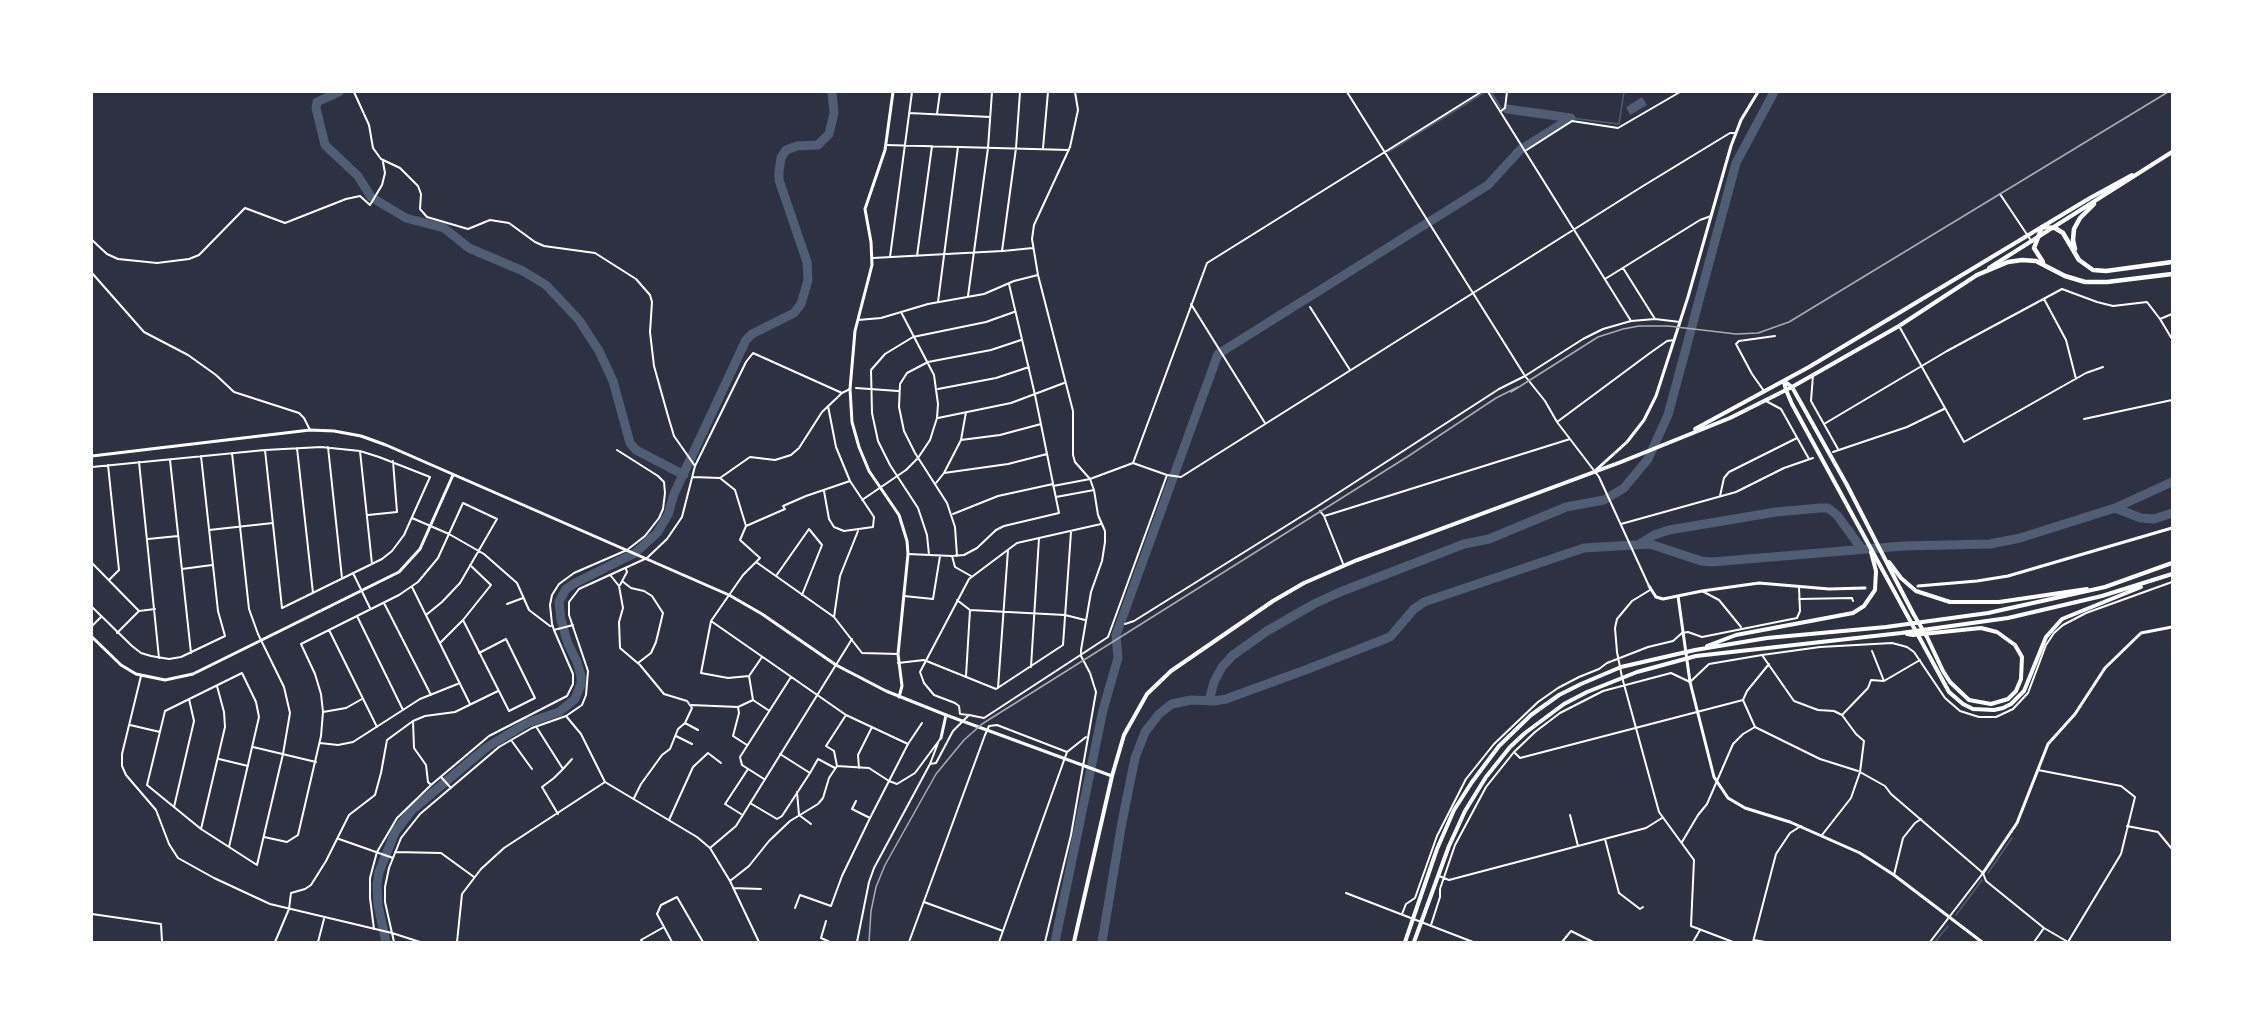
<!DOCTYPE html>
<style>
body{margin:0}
#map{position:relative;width:2264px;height:1034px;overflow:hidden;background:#2d3142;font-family:"Sofia Sans Condensed",sans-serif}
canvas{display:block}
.frame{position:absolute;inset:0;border:93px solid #fff;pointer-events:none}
</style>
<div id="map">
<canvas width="2264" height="1034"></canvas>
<div class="frame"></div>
</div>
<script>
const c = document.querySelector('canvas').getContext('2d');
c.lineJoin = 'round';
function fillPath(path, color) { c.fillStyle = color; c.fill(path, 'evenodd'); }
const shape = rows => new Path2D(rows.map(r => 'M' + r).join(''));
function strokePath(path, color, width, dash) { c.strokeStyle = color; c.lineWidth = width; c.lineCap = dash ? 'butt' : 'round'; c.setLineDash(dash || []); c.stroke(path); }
const water = shape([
 [1642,97,1647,105,1630,115,1626,107]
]);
const stream = shape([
 [1491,92,1501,108],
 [1571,118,1619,124,1624,92],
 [1388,152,1485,92],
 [1988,873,2012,838],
 [1956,915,1982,880],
 [1935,942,1948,926]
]);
const river = shape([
 [339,92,317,102,316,108,325,145,358,176,371,197,406,218,444,228,469,248,523,271,546,285,579,320,599,351,613,381,630,443,636,450,684,475],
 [2115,508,2141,518,2154,519,2172,513],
 [1641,543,1654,535,1669,530,1776,512,1820,508,1828,508,1837,515,1861,548],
 [1209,701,1214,682,1222,667,1233,655,1267,631,1314,604,1340,592,1464,544,1489,539,1566,507,1604,500,1624,488,1648,459,1668,415,1736,163,1774,92],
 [386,942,378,905,377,885,379,872,395,832,412,810,487,747,527,723,559,712,575,699,581,684,581,676,577,662,568,644,561,620,559,602,562,596,566,589,575,583,635,553,657,533,668,515,674,494,746,340,752,334,794,313,801,304,808,280,807,262,779,180,779,172,781,158,786,150,797,146,818,145,829,134,834,113,832,92],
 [1055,942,1103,710,1118,658,1116,635,1218,354,1488,185,1520,150,1571,118,1507,109],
 [1102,942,1122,822,1135,758,1145,732,1159,714,1172,704,1191,700,1214,701,1226,699,1308,669,1390,637,1414,609,1424,602,1584,548,1650,544,1701,561,1712,562,1903,546,1990,544,2020,538,2115,508,2172,482]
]);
const minor = shape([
 [354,92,369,125,373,148,381,159,400,168,418,186,421,194,420,209,427,217,468,229,490,220,509,223,535,242,544,246,595,253,636,279,650,295,652,302,650,332,654,366,668,416,674,436,695,466,682,517,667,539,647,558,579,589,569,602,569,615,588,671,586,695,582,705,566,716,532,728,499,747,420,814,401,838,389,868,385,887,385,902,394,942],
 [1347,92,1525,376,1545,401,1557,422,1599,477,1649,586],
 [1488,92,1631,321,1655,319,1680,322],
 [1501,111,1505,108,1507,92],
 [909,113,990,117],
 [937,114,940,92],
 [886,145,1069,150],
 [1043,148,1048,92],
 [1525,151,1572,121,1618,128,1680,92],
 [2000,194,2032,242],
 [92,240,107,254,118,259,157,263,189,259,199,255,245,208,285,223,346,199,360,196,370,205,382,185,385,173,383,162],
 [1003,251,1033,248],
 [917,256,932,146],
 [890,257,912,92],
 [873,258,1002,251,1016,148,1020,92],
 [1623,268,1655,319],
 [92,273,144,332,188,355,216,375,234,392,299,413,304,418,310,430],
 [1605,279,1700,220,1711,216],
 [968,296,988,148,992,92],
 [2044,299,2066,340,2076,379],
 [938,302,958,147],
 [1191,304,1265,423],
 [1310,307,1350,370],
 [2160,319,2172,339],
 [858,320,881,318,928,304,984,294,1014,281,1038,275],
 [1899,326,1964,442,2086,373,2103,367],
 [1813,375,1811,401,1838,449],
 [856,388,898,391],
 [938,389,996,378,1029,367],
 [1764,391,1752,374,1736,344,1739,341,1775,336],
 [1766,401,1781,409,1809,459],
 [828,406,836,447,850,481],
 [938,418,1011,403,1064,383],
 [2084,419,2172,400],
 [1557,422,1650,353,1667,341,1674,340],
 [1824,424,1947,351,2062,289,2097,302,2113,306,2147,302,2160,319,2172,314],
 [961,440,1000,435,1041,424],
 [328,447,342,578],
 [297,448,313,593],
 [360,451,372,564],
 [1833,452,1907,427,1944,409],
 [170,460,191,653],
 [139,462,159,658],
 [1133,463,1207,263,1481,92],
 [108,465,119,570,109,580],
 [695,466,746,362,753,353,842,393],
 [92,467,265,450,321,447,360,451,379,457,430,477,404,535,392,551,382,559,282,608,265,450],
 [944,473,1008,464,1047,454],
 [693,477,720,478,750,457,775,460,791,455,799,448,822,412,842,393,850,389],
 [720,478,735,490,746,526],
 [936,483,944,473,961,440,966,412],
 [1053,486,1090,479,1133,463,1167,475,1181,477,1643,186,1730,133,1735,133],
 [1720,496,1724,478,1729,472,1797,438],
 [1056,497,1094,490],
 [862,500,906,470,918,458,930,440,937,418,938,404,934,375,901,312],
 [1320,511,1324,516,1331,514,1570,439],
 [953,514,998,496,1053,484],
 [368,515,397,512,393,461],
 [1324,516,1344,566],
 [412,518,449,534,484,554,517,583,529,610,550,626,553,626],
 [1621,524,1736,492,1784,468,1813,458],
 [209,530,273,523],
 [148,539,178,536],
 [908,554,952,556,964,555,977,548,996,530,1004,526,1059,513,1035,395,1009,284],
 [929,555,927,535,918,508,890,465,878,441,872,413,871,370,885,354,913,337,986,322,1014,312],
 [952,556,955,567,971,576],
 [957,556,955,527,947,503,915,453,904,431,899,407,900,384,907,373,928,362,991,350,1021,340],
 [756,562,834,617,862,653,898,654],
 [92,563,139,611],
 [182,569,212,565],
 [353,573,370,608],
 [611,576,619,586,623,608,619,622,620,648,640,665,664,694,687,701,692,708,685,723,678,729,670,749,662,755,641,784,634,798],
 [776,576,809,529,822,545,802,595],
 [622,581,631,588,644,591,652,596,663,613,656,642,651,653,638,663],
 [620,585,627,572,626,569],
 [412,587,470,704],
 [1650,590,1632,601,1617,619,1615,628,1617,652,1622,677,1659,812,1694,860,1691,926,1733,942],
 [1702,591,1719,600,1741,627],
 [904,596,933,599,940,556],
 [1799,599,1852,598,1853,601],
 [957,600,970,610,1065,615,1085,620],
 [384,603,431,695],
 [507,604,523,598],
 [92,607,132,646,141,653,151,656,169,659,181,657,225,636,218,611,201,456],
 [357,616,403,710],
 [834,617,840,576,858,531],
 [463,620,509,711,535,698,506,639,479,653],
 [711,621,846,715,908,744],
 [1125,624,1134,621,1318,506,1499,389,1525,376,1583,339,1603,329,1631,321],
 [573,625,554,630,552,624,550,605,552,595,559,584,574,573,627,550,645,536,659,518,663,509,665,493,664,482,658,476,617,450],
 [92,626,101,617],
 [329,630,377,727],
 [117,633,139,611,155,609],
 [440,643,463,620,491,585,470,565],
 [1872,651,1884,681],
 [1762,655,1794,701,1818,710,1834,711,1842,715,1856,734,1864,741,1860,772,1851,798,1822,835],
 [762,657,749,676,728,678,701,673,711,621,743,575,760,558,740,540,746,526,785,509,783,506,806,496,850,481,874,517,873,527,844,531,834,527,829,519,824,491],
 [898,663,924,660,996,689,1063,645,1071,532],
 [1031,667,1039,538],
 [141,676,122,754,122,766,126,775,156,810,169,844,178,858,214,878,270,904,392,933,420,942],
 [749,676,753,700,768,710],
 [966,676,970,610],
 [998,688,1008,550],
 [691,705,738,707],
 [323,712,346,708,362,699],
 [969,715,960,714,959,706,955,703,934,695,924,683,920,672,969,579,1017,543,1101,524],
 [1842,715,1868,688,1871,680,1884,681,1920,660],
 [566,716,581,734,605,782,697,837,710,848,730,881,759,942],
 [413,721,414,748,426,765,428,782,431,785,489,736,567,696,573,684,573,674,554,630],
 [685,723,698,730],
 [130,725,160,732],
 [1755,727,1820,759,1858,771],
 [537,728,563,769,554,778,542,787,558,814],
 [676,736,692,744],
 [511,740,532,769],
 [320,743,338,745,353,742,420,699,460,683],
 [747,745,733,736,739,713,738,707,753,700],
 [253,747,316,762],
 [1067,752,1086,737],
 [1514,752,1520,758,1743,700],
 [219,759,248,766],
 [930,764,936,763,953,731,969,715,984,718,1108,637,1167,475],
 [837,766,834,751,826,746,846,715],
 [859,768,858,755,872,727],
 [563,769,572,759],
 [2038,770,2121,786,2135,797,2121,854,2068,942],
 [1860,772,1885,786,1891,794,1983,873,1986,881,2044,928,2068,942],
 [810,773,818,759,835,768],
 [441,777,451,788],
 [764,779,742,765,740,757,791,677],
 [797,792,799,815,811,824],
 [856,801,852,809,870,818],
 [750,803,777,819,782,816,810,773,780,754],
 [174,807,194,721,189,699],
 [741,814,725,804,748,769],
 [1570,815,1578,846,1646,828,1662,818],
 [669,820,693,767,708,753,721,763],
 [2127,826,2158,832,2172,849],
 [201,829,225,727,224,712,217,686],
 [264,837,287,842,298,835,321,736,323,712,321,694,315,674,301,644,399,595,418,582,438,558,463,503,497,519,460,583,442,602,426,615],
 [339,839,393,858],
 [1605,839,1619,893,1640,909,1643,907],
 [1682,842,1698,815,1707,804,1733,744,1743,734,1755,727,1743,700,1747,691,1769,664],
 [229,847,259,717,256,702,242,673,165,711,147,785,201,829,257,865,283,754,290,713,284,687,258,634,249,609,232,453],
 [710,848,736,826,852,639],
 [395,852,441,853,474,877],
 [1894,875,1903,838,1915,823,1921,819],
 [1439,876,1449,880,1578,846],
 [730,881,749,866,769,841,790,821,818,804,823,798,829,778,837,766,869,768,889,781,897,784,915,773,941,738],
 [733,888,761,889],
 [1346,893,1473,942],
 [924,902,1003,931],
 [795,908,800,895,831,906,842,876,870,818,908,744,922,723],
 [92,914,161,924,162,942],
 [1402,914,1406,904,1415,898,1437,836,1466,779,1494,744,1538,702,1558,688,1579,677,1599,669,1607,663,1648,647,1673,641,1682,633,1688,632,1702,637,1797,618,1800,611,1799,587],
 [826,921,821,938,830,942],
 [1431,925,1440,897,1440,889,1455,845,1486,787,1514,752,1535,732,1560,713,1603,691,1671,673,1690,682,1709,664,1762,655,1820,647,1892,643,1907,647,1914,652,1945,698,1960,711,1979,717,1996,717,2013,709,2028,693,2046,645,2054,633,2063,625,2086,613,2172,582],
 [664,927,672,942],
 [374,929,370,898,370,878,377,852,397,818,431,785],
 [1754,940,1765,942],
 [275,942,289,909,291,893,305,889,311,885,326,861,349,815,375,795,381,773,387,740,413,721,425,716,455,712,498,691],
 [318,942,324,919],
 [457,942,462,894,481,869,504,848,605,782],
 [643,942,641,940,664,927,657,914,661,905,677,897,703,942],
 [857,942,869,882,874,868,930,764,938,743],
 [909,942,985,735,989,726,997,725,1067,752,999,942],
 [1045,942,1071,835,1096,692,1090,673,1081,656,1081,650,1091,592,1102,561,1105,542,1105,531,1098,515,1094,490,1090,479,1075,462,1073,455,1073,411,1038,275,1032,239,1034,225,1070,147,1078,110,1075,92],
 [1562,942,1571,931,1593,942],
 [1693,942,1700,930],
 [1753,942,1776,854,1790,833,1801,826],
 [1930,942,1983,873],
 [2034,942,2044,928]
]);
const tertiary = shape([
 [893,92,885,150,865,209,871,242,872,265,855,331,850,389,852,422,859,447,869,471,899,515,907,541,908,554,898,654,902,686,899,697],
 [1596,470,1627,442,1644,420,1656,396,1688,297,1731,146,1741,120,1758,92],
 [1649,586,1656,597,1663,599,1702,591,1759,583,1829,589,1865,588],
 [1918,586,1977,581,2008,576,2172,528],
 [1678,596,1690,682,1714,777,1728,798,1745,808,1790,822,1860,853,1894,875,1982,942],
 [92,637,121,665,136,674,165,680,193,674,399,572,420,549,453,475],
 [941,738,946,715],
 [1983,873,2017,823,2048,744,2075,714,2105,668,2141,633,2172,627]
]);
const secondary = shape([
 [92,456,310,430,334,431,361,436,386,445,729,595,762,614,836,665,886,691,946,715,1112,776]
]);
const trunk = shape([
 [1989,268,2172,152],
 [1784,381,1792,387,1847,485,1890,569,1914,615,1927,637,1943,671,1950,682,1969,700,1991,704,2008,699,2016,691,2021,679,2022,657,2015,645,1997,632,1981,628,1913,635,1907,634],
 [1784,382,1786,390,1792,404,1859,527],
 [1695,429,1809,367,2090,198,2132,175],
 [1858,525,1949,692,1963,704,1973,709,1994,710,2003,708,2011,704,2024,691,2046,637,2062,619,2141,587],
 [1889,562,1901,578,1916,591,1950,602,1999,602,2087,589],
 [1707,646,1736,635,1853,613,1864,606,1875,590,1876,571,1871,552],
 [1074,942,1112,776,1124,735,1147,694,1171,671,1273,601,1304,583,1357,560,1621,462,1730,418,1792,387,1899,326,1977,275],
 [1405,942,1437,849,1454,810,1472,782,1499,746,1531,715,1559,695,1581,684,1621,667,1695,650,1767,638,1886,627,1988,613,2105,587,2172,563],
 [1414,942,1449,846,1465,811,1486,777,1510,747,1525,733,1564,704,1587,692,1637,672,1696,656,1901,633,2008,618,2102,596,2172,574]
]);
const motorway = shape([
 [2075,249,2073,240,2074,229,2080,218,2094,204],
 [2043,262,2034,248,2042,227,2055,228,2063,233,2079,260,2093,270,2106,271,2172,262],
 [1977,275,2008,262,2022,260,2036,261,2065,276,2085,282,2107,282,2172,274]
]);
const rail = shape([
 [1511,392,1598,337,1623,329,1639,326,1668,326,1736,334,1758,333,1789,322,2168,92],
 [869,942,871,911,876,887,885,865,936,774,964,740,982,724,1407,457,1496,398,1518,387]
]);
fillPath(water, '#4f5d75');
strokePath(stream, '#4f5d75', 1.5);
strokePath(river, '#4f5d75', 9);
strokePath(minor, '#fff', 2);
strokePath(tertiary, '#fff', 3);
strokePath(secondary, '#fff', 3);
strokePath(trunk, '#fff', 4);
strokePath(motorway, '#fff', 4.5);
strokePath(rail, '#abadb3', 1.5);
</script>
